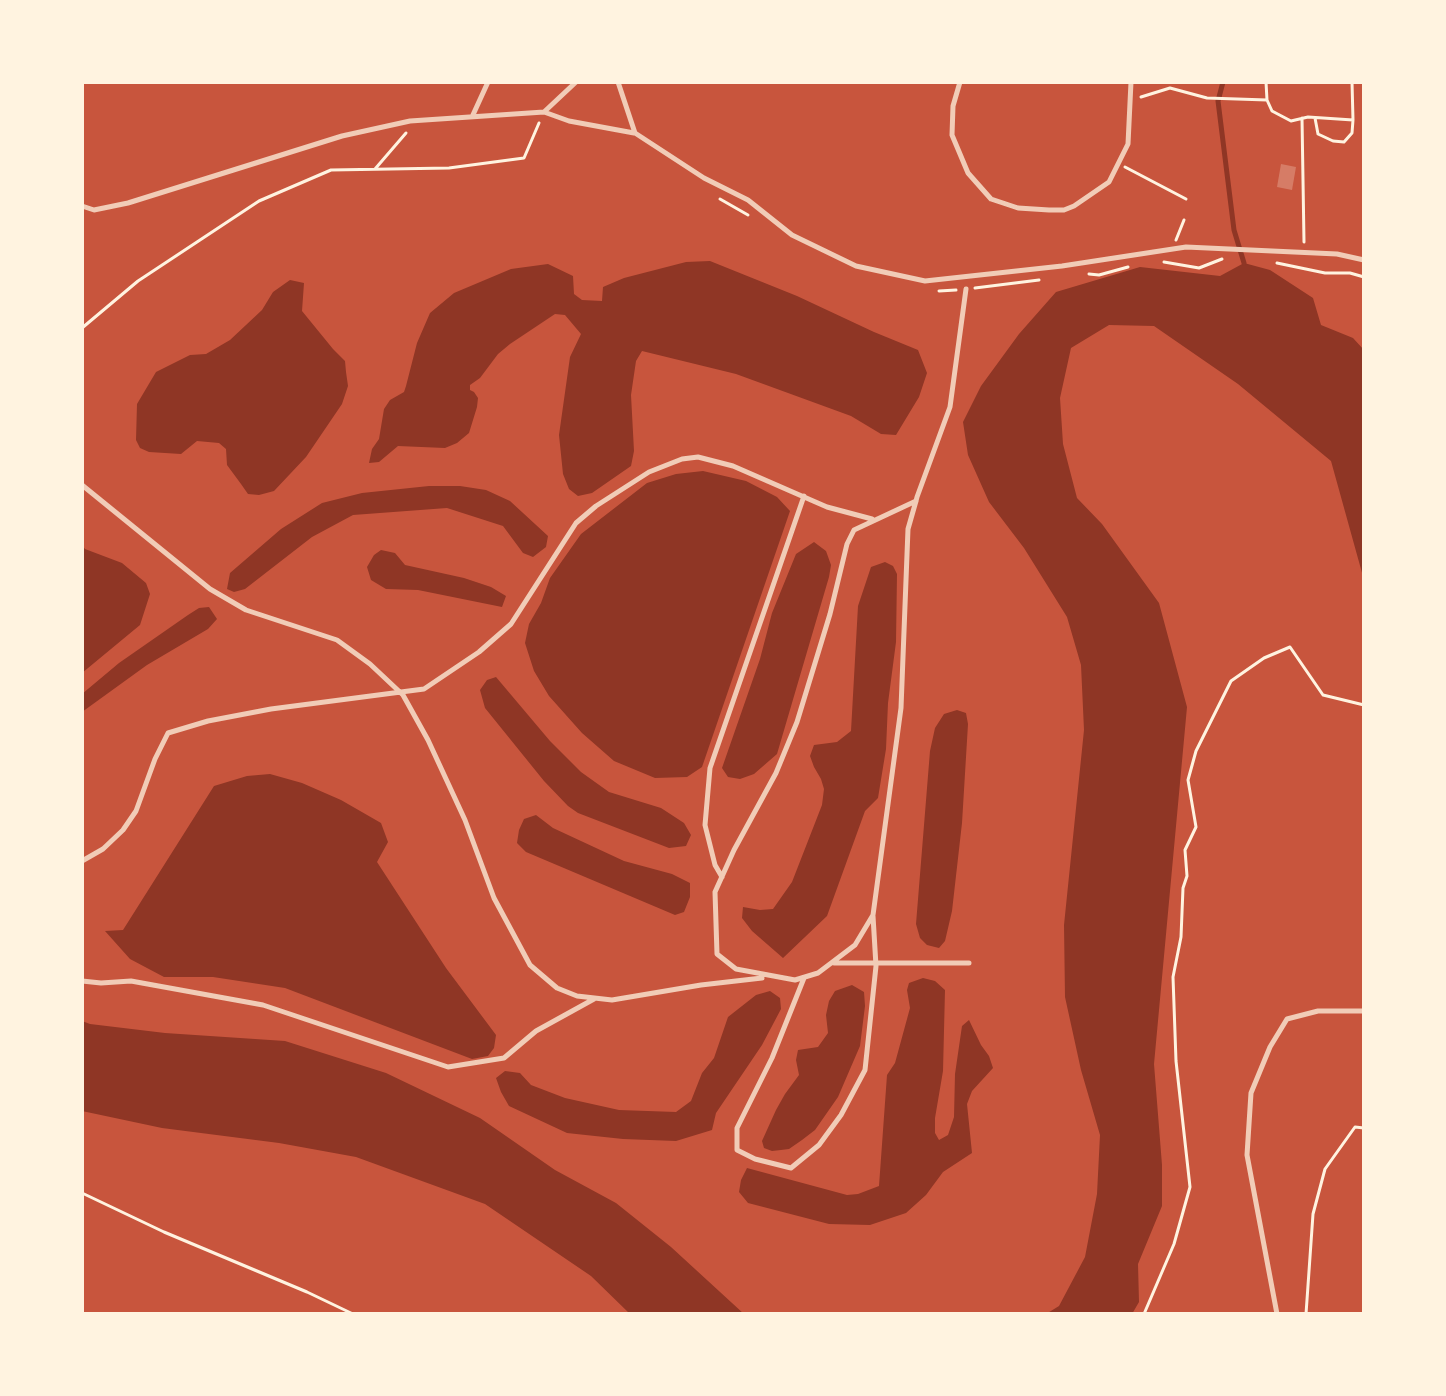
<!DOCTYPE html>
<style>
body{margin:0}
#map{position:relative;width:1446px;height:1396px;overflow:hidden;background:#c8553d;font-family:Merriweather,serif}
canvas{display:block}
.frame{position:absolute;inset:0;border:84px solid #fff3e0;pointer-events:none}
</style>
<div id="map">
<canvas width="1446" height="1396"></canvas>
<div class="frame"></div>
</div>
<script>
const c = document.querySelector('canvas').getContext('2d');
c.lineJoin = 'round';
function fillPath(path, color) { c.fillStyle = color; c.fill(path, 'evenodd'); }
const shape = rows => new Path2D(rows.map(r => 'M' + r).join(''));
function strokePath(path, color, width, dash) { c.strokeStyle = color; c.lineWidth = width; c.lineCap = dash ? 'butt' : 'round'; c.setLineDash(dash || []); c.stroke(path); }
const water = shape([
 [710,261,797,296,874,332,918,350,927,373,919,397,896,435,881,434,851,416,736,374,642,351,636,361,631,395,634,451,631,466,592,493,578,496,569,489,563,474,559,435,570,357,581,334,565,315,555,314,510,344,498,354,480,378,470,385,470,390,474,392,478,398,477,407,469,433,457,443,445,448,398,446,379,462,369,463,372,449,379,439,384,409,390,400,404,392,406,386,417,343,430,313,454,293,511,269,548,264,573,276,574,294,582,300,602,301,603,287,624,278,686,262],
 [1244,263,1270,270,1313,298,1321,325,1353,338,1364,350,1364,580,1331,461,1238,384,1154,326,1109,325,1071,348,1060,398,1063,444,1077,498,1102,524,1159,603,1187,707,1154,1064,1162,1165,1162,1206,1138,1264,1139,1302,1132,1314,1046,1314,1059,1306,1085,1257,1097,1194,1100,1135,1081,1070,1065,997,1064,925,1084,730,1081,665,1067,617,1024,548,989,502,968,455,963,422,981,386,1019,334,1056,292,1140,267,1220,276],
 [290,280,304,283,302,311,333,349,345,361,346,372,348,386,342,404,306,457,274,491,259,495,248,494,241,484,227,465,226,449,219,443,197,441,181,454,149,452,140,448,136,440,137,404,156,372,190,355,206,354,230,340,262,310,273,292],
 [703,471,746,481,777,497,790,511,702,767,687,777,655,778,614,761,582,733,549,696,534,671,525,643,529,624,541,603,550,578,581,534,647,483,676,474],
 [429,486,460,486,486,490,510,501,548,536,546,547,533,557,523,553,503,526,447,508,353,515,312,537,245,589,234,592,227,589,230,573,281,529,322,503,362,493],
 [814,542,826,551,831,565,829,577,777,754,754,774,740,779,728,777,722,768,760,659,772,613,796,554],
 [82,545,85,549,122,563,146,583,150,594,140,625,82,673],
 [381,550,395,553,405,565,464,578,491,587,506,596,502,607,418,590,386,589,371,580,367,567,374,555],
 [885,562,893,566,897,574,896,642,888,703,886,749,878,798,865,811,827,916,783,958,752,931,742,918,743,907,760,910,773,909,792,882,822,805,824,789,821,779,814,767,810,756,814,745,837,742,851,731,858,606,871,567],
 [209,607,217,619,208,629,147,665,82,712,82,694,119,663,188,615,199,608],
 [496,677,550,741,581,772,609,792,661,808,684,823,691,835,686,846,669,848,578,813,568,806,544,781,485,708,480,690,487,680],
 [957,710,966,713,968,724,962,823,952,911,945,941,939,948,927,945,920,938,916,924,930,751,935,728,944,714],
 [270,774,302,783,341,800,381,823,388,842,377,862,446,968,496,1035,494,1048,488,1056,472,1059,285,988,213,977,164,977,130,959,105,931,123,930,214,786,247,776],
 [536,815,553,828,624,861,672,874,690,883,690,897,684,912,675,915,526,852,517,843,519,830,524,819],
 [923,978,935,981,945,990,943,1071,935,1118,935,1133,939,1140,948,1135,954,1117,955,1074,962,1026,969,1020,981,1045,989,1056,993,1068,972,1091,967,1104,972,1153,943,1172,926,1195,906,1213,870,1225,829,1224,748,1203,739,1192,741,1180,747,1168,847,1195,858,1194,879,1186,887,1075,895,1063,910,1008,907,990,909,983],
 [852,985,864,992,865,1006,860,1046,838,1097,815,1130,802,1140,789,1149,781,1150,772,1151,764,1148,762,1141,776,1110,785,1094,799,1075,796,1060,798,1050,818,1047,828,1033,826,1015,829,1001,835,991],
 [770,991,780,998,781,1009,762,1045,716,1113,712,1130,676,1141,623,1139,567,1133,509,1106,501,1092,496,1078,505,1071,520,1073,531,1085,565,1098,619,1110,676,1112,691,1101,702,1073,714,1058,728,1017,756,995],
 [82,1021,90,1024,165,1033,285,1041,386,1073,480,1118,555,1170,616,1203,671,1247,744,1314,630,1314,591,1276,485,1204,356,1157,279,1143,162,1128,82,1111]
]);
const stream = shape([
 [1223,82,1218,101,1234,230,1244,263]
]);
const building = shape([
 [1281,164,1296,167,1292,190,1277,187]
]);
const path = shape([
 [1266,82,1267,100,1272,111,1291,121,1308,117,1353,120,1352,82],
 [1141,97,1170,88,1207,98,1267,100],
 [1302,118,1304,242],
 [1315,118,1318,134,1333,141,1344,142,1352,133,1353,120],
 [1125,167,1186,199],
 [375,169,406,133],
 [720,199,748,215],
 [1176,240,1184,220],
 [1164,262,1199,268,1222,259],
 [1277,263,1325,273,1350,273,1364,277],
 [1089,274,1099,275,1128,267],
 [975,288,1039,280],
 [939,291,956,290],
 [82,328,138,281,259,201,331,170,449,168,524,158,539,123],
 [82,1193,164,1232,307,1292,353,1314],
 [1144,1314,1174,1244,1190,1187,1176,1061,1173,977,1181,937,1183,888,1187,876,1185,850,1196,827,1188,780,1196,751,1231,681,1264,658,1290,647,1323,695,1364,705],
 [1306,1314,1313,1214,1325,1169,1355,1127,1364,1128]
]);
const service = shape([
 [618,82,635,133,704,178,748,200,792,235,856,266,925,281,1062,266,1186,247,1337,254,1364,260],
 [960,82,953,106,952,135,968,173,991,199,1018,208,1049,210,1064,210,1074,206,1109,182,1128,144,1131,82],
 [544,112,576,82],
 [472,117,488,82],
 [82,206,94,210,128,203,342,136,410,121,544,112,569,121,634,133],
 [82,485,210,589,246,610,337,640,370,664,403,695,428,740,465,820,494,898,530,965,557,988,577,996,612,1000,701,985,762,978],
 [916,501,854,530,847,544,830,614,797,722,776,773,734,850,715,892,717,954,736,969,795,980,818,973,855,945,873,915,901,708,908,529,916,501,917,497,950,407,966,289],
 [82,861,103,849,123,830,136,811,155,759,168,733,208,721,271,709,424,689,479,652,511,624,576,523,596,506,649,472,682,459,698,457,733,466,827,507,872,519],
 [722,877,715,865,705,825,710,768,804,496],
 [834,963,969,963],
 [804,978,772,1058,737,1128,737,1150,755,1159,791,1168,819,1145,841,1115,865,1070,876,966,873,916],
 [82,981,101,983,131,981,263,1005,448,1067,504,1058,536,1031,594,999],
 [1277,1314,1247,1155,1251,1093,1270,1047,1287,1019,1318,1011,1364,1011]
]);
fillPath(water, '#8f3625');
strokePath(stream, '#8f3625', 5);
fillPath(building, '#d67c66');
strokePath(path, '#fff3e0', 3);
strokePath(service, '#f1ccb7', 5);
</script>
